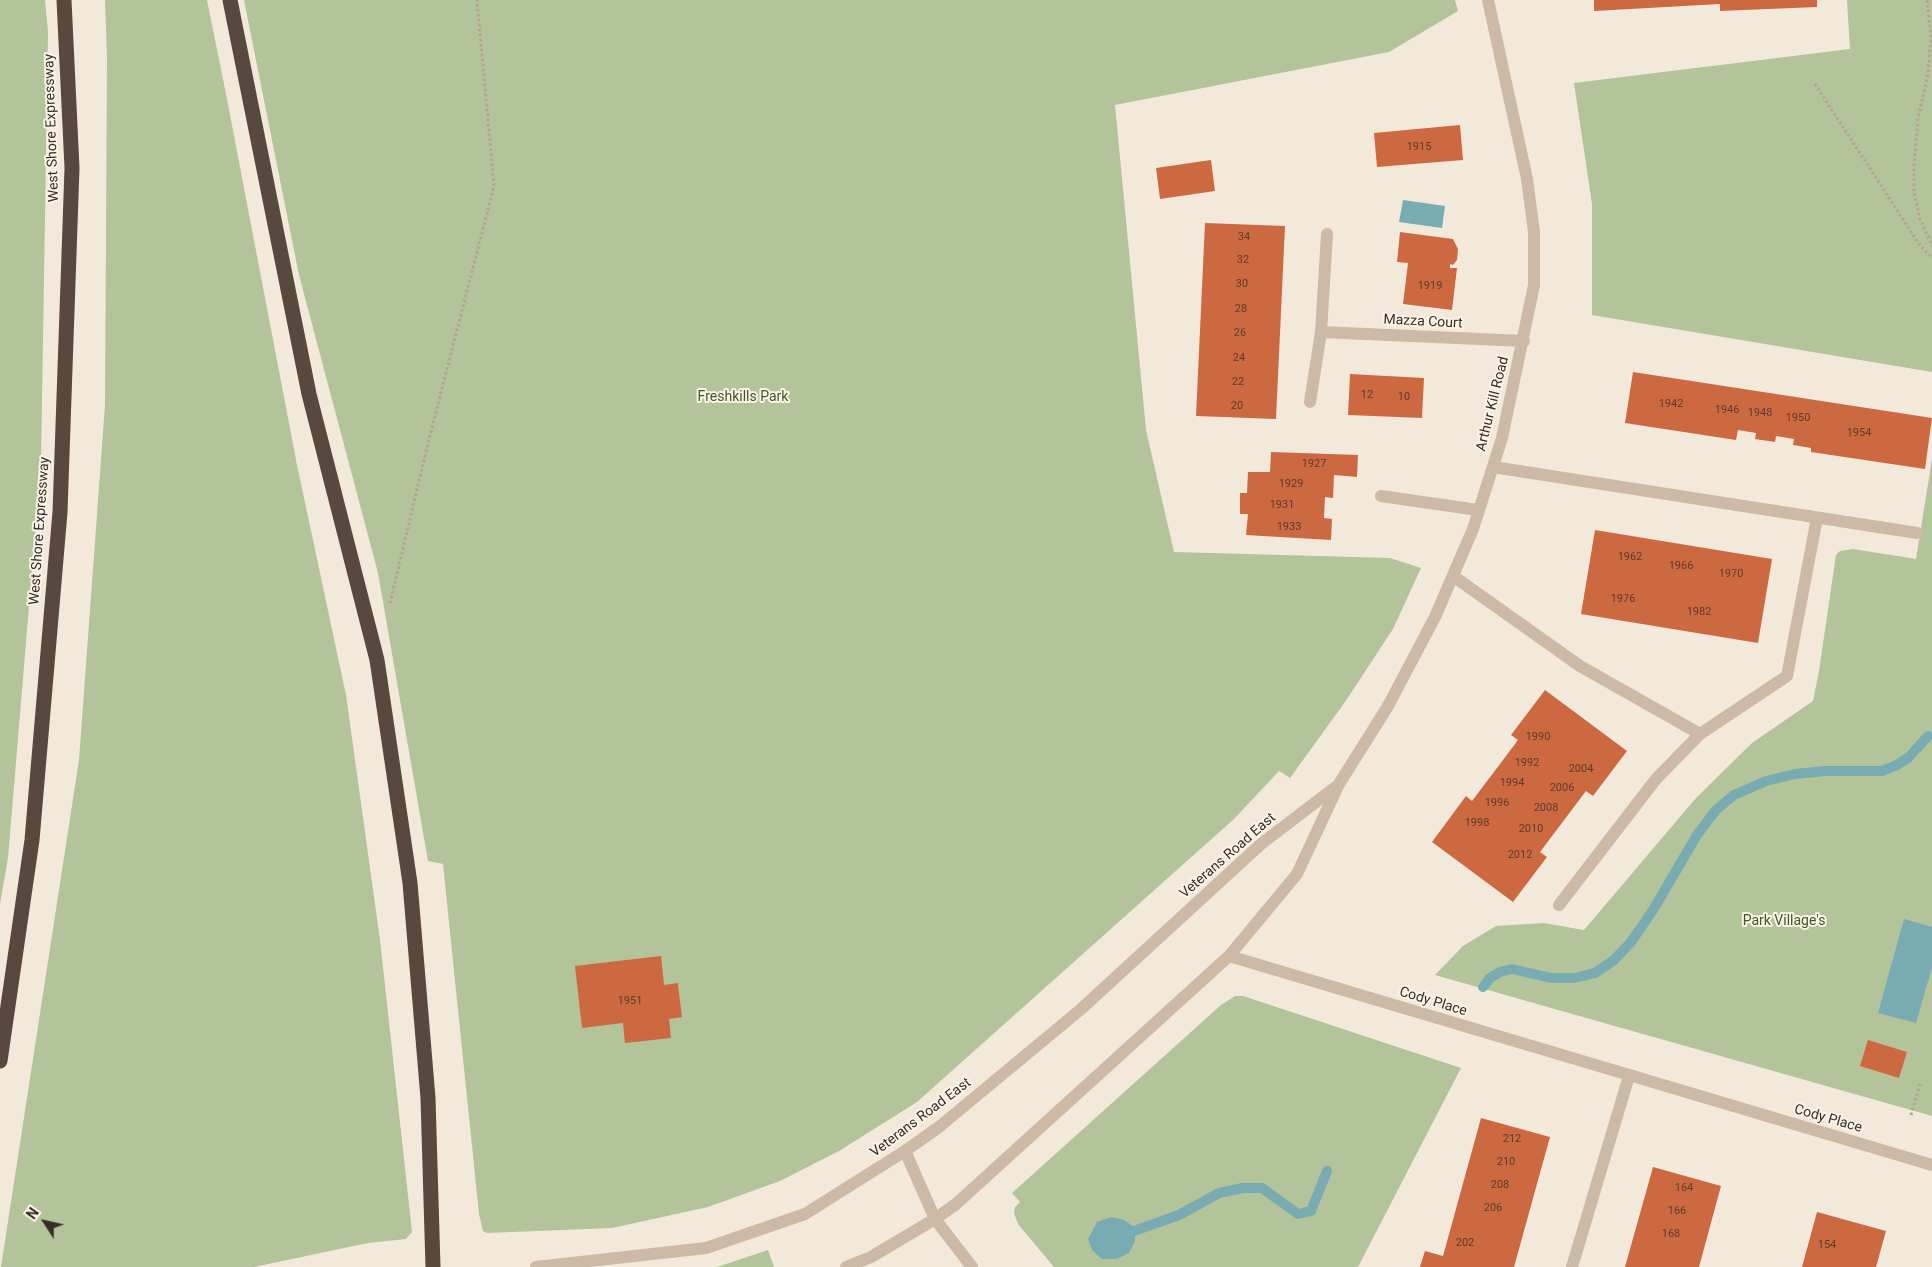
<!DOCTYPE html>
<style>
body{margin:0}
#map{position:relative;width:1932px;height:1267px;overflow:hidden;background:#f3e9db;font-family:Roboto,sans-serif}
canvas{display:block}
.north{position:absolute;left:20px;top:1197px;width:50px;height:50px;-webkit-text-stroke:4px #faf3e7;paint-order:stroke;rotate:305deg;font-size:14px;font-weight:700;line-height:20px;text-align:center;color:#382d27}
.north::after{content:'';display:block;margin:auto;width:18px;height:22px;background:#382d27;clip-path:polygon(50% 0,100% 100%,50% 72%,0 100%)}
</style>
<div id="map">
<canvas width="1932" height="1267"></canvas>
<div class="north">N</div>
</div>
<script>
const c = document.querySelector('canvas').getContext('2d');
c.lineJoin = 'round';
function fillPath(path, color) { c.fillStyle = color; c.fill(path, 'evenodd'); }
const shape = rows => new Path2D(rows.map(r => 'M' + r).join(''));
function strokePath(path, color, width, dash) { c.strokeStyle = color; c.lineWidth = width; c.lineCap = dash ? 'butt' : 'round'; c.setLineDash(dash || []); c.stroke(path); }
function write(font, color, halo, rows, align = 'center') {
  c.font = font + ' Roboto,sans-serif'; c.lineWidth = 4; c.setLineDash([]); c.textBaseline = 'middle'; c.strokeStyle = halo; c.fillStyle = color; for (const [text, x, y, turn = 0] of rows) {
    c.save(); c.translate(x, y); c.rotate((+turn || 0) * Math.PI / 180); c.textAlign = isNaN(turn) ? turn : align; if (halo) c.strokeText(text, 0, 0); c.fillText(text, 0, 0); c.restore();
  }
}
const green = shape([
 [0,0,45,0,48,32,41,462,8,858,0,904],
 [105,0,207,0,226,94,297,465,346,695,380,940,412,1232,406,1239,368,1243,254,1267,1,1267,79,760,105,405,107,58],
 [244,0,1455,0,1458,11,1389,52,1115,105,1146,430,1174,552,1390,558,1421,568,1393,629,1345,702,1290,778,1279,771,1234,819,917,1102,839,1151,780,1181,708,1207,612,1228,487,1233,483,1231,479,1214,443,864,428,861,378,573,299,275],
 [1847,0,1932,0,1932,372,1592,315,1592,204,1574,83,1850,49],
 [1932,459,1932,1116,1435,975,1463,946,1496,926,1544,923,1584,930,1696,798,1752,743,1813,701,1819,671,1836,555,1840,551,1853,549,1916,559],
 [1235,996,1243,996,1461,1068,1358,1267,1054,1267,1018,1224,1014,1213,1015,1207,1020,1202,1012,1193,1221,1005],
 [768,1250,774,1267,716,1267,720,1266]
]);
const water = shape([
 [1403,200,1445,206,1442,228,1399,222],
 [1904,919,1932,927,1932,967,1916,1023,1878,1013],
 [1112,1217,1124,1220,1134,1227,1135,1241,1129,1253,1117,1259,1102,1259,1092,1250,1088,1239,1097,1222]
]);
const stream = shape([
 [1483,987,1490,978,1500,972,1512,969,1551,978,1574,978,1595,973,1614,960,1631,942,1653,910,1697,835,1716,810,1734,795,1766,781,1795,774,1825,771,1882,771,1897,765,1909,757,1928,736],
 [1134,1231,1179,1215,1219,1193,1243,1188,1262,1188,1298,1214,1311,1211,1327,1171]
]);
const building = shape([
 [1594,0,1817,0,1817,7,1720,11,1720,4,1594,11],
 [1460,125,1463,160,1377,167,1374,133],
 [1211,160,1215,191,1160,199,1156,168],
 [1205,223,1285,226,1276,419,1196,416],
 [1400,232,1453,239,1458,249,1457,260,1453,265,1450,264,1450,268,1457,268,1452,310,1403,304,1408,263,1397,262],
 [1633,372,1932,418,1925,469,1811,452,1811,448,1793,445,1794,439,1776,436,1775,442,1755,439,1756,433,1738,430,1736,440,1625,423],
 [1350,374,1424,378,1422,418,1348,415],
 [1271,452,1358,455,1357,477,1334,475,1333,498,1325,497,1324,518,1332,519,1331,540,1246,535,1248,514,1240,514,1240,493,1247,493,1248,472,1270,472],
 [1595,530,1772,559,1758,643,1581,614],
 [1545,690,1627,751,1593,796,1586,791,1540,852,1547,857,1513,902,1432,842,1466,796,1472,801,1503,760,1518,740,1511,735],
 [661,956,664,985,678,983,678,985,682,1017,669,1019,671,1038,625,1043,623,1023,582,1028,575,966],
 [1868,1040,1907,1052,1899,1078,1860,1066],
 [1481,1118,1550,1137,1514,1267,1420,1267,1425,1251,1443,1256],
 [1653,1167,1721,1186,1699,1267,1625,1267],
 [1817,1212,1886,1231,1876,1267,1802,1267]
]);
const path = shape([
 [1927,0,1931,37,1928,74,1918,119,1914,165,1914,192,1920,219,1932,246],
 [1815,84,1919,244,1932,258],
 [390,603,428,443,494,186,477,0],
 [1911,1115,1920,1084]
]);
const minor = shape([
 [1321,332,1524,341],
 [1310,402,1321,332,1327,234],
 [1493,467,1917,533],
 [1381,496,1478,510],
 [1453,576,1580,666,1700,734],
 [1559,905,1656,779,1700,734,1787,676,1817,518],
 [1229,956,1932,1165],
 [905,1151,935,1219,972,1267],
 [536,1267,706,1248,805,1214,905,1151,939,1127,1080,1010,1261,844,1337,786],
 [846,1267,871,1257,935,1219,956,1204,1229,956,1297,874,1339,784,1388,706,1435,617,1473,529,1502,438,1534,285,1534,232,1527,179,1488,0],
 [1572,1267,1629,1076]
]);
const highway = shape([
 [230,0,309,394,377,660,410,883,428,1098,433,1267],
 [0,1061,32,840,60,512,72,168,64,0]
]);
const numberNames = [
 ["1915",1419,147],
 ["34",1244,237],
 ["32",1243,260],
 ["30",1242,284],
 ["1919",1430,286],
 ["28",1241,309],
 ["26",1240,333],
 ["24",1239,358],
 ["22",1238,382],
 ["12",1367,395],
 ["10",1404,397],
 ["1942",1671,404],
 ["20",1237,406],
 ["1946",1727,410],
 ["1948",1760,413],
 ["1950",1798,418],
 ["1954",1859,433],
 ["1927",1314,464],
 ["1929",1291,484],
 ["1931",1282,505],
 ["1933",1289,527],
 ["1962",1630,557],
 ["1966",1681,566],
 ["1970",1731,574],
 ["1976",1623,599],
 ["1982",1699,612],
 ["1990",1538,737],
 ["1992",1527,763],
 ["2004",1581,769],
 ["1994",1512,783],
 ["2006",1562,788],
 ["1996",1497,803],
 ["2008",1546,808],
 ["1998",1477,823],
 ["2010",1531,829],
 ["2012",1520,855],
 ["1951",630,1001],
 ["212",1512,1139],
 ["210",1506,1162],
 ["208",1500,1185],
 ["164",1684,1188],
 ["206",1493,1208],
 ["166",1677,1211],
 ["168",1671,1234],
 ["202",1465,1243],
 ["154",1827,1245]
];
const streetNames = [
 ["West Shore Expressway",52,128,-92],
 ["Mazza Court",1423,322,3],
 ["Arthur Kill Road",1493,404,-76],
 ["West Shore Expressway",40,531,-86],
 ["Veterans Road East",1228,856,-41],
 ["Cody Place",1433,1002,17],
 ["Veterans Road East",921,1118,-37],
 ["Cody Place",1828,1119,16]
];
const parkNames = [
 ["Freshkills Park",743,397],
 ["Park Village's",1784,921]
];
fillPath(green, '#b3c39a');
fillPath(water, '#78acb2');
strokePath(stream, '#78acb2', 10);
fillPath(building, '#cc6940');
strokePath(path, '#b8a390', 3, [2.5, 2.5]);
strokePath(minor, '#ccb9a6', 12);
strokePath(highway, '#59483e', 15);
write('11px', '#5d3c2d', null, numberNames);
write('14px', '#382d27', '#faf3e7', streetNames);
write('14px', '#44572a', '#faf3e7', parkNames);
</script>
